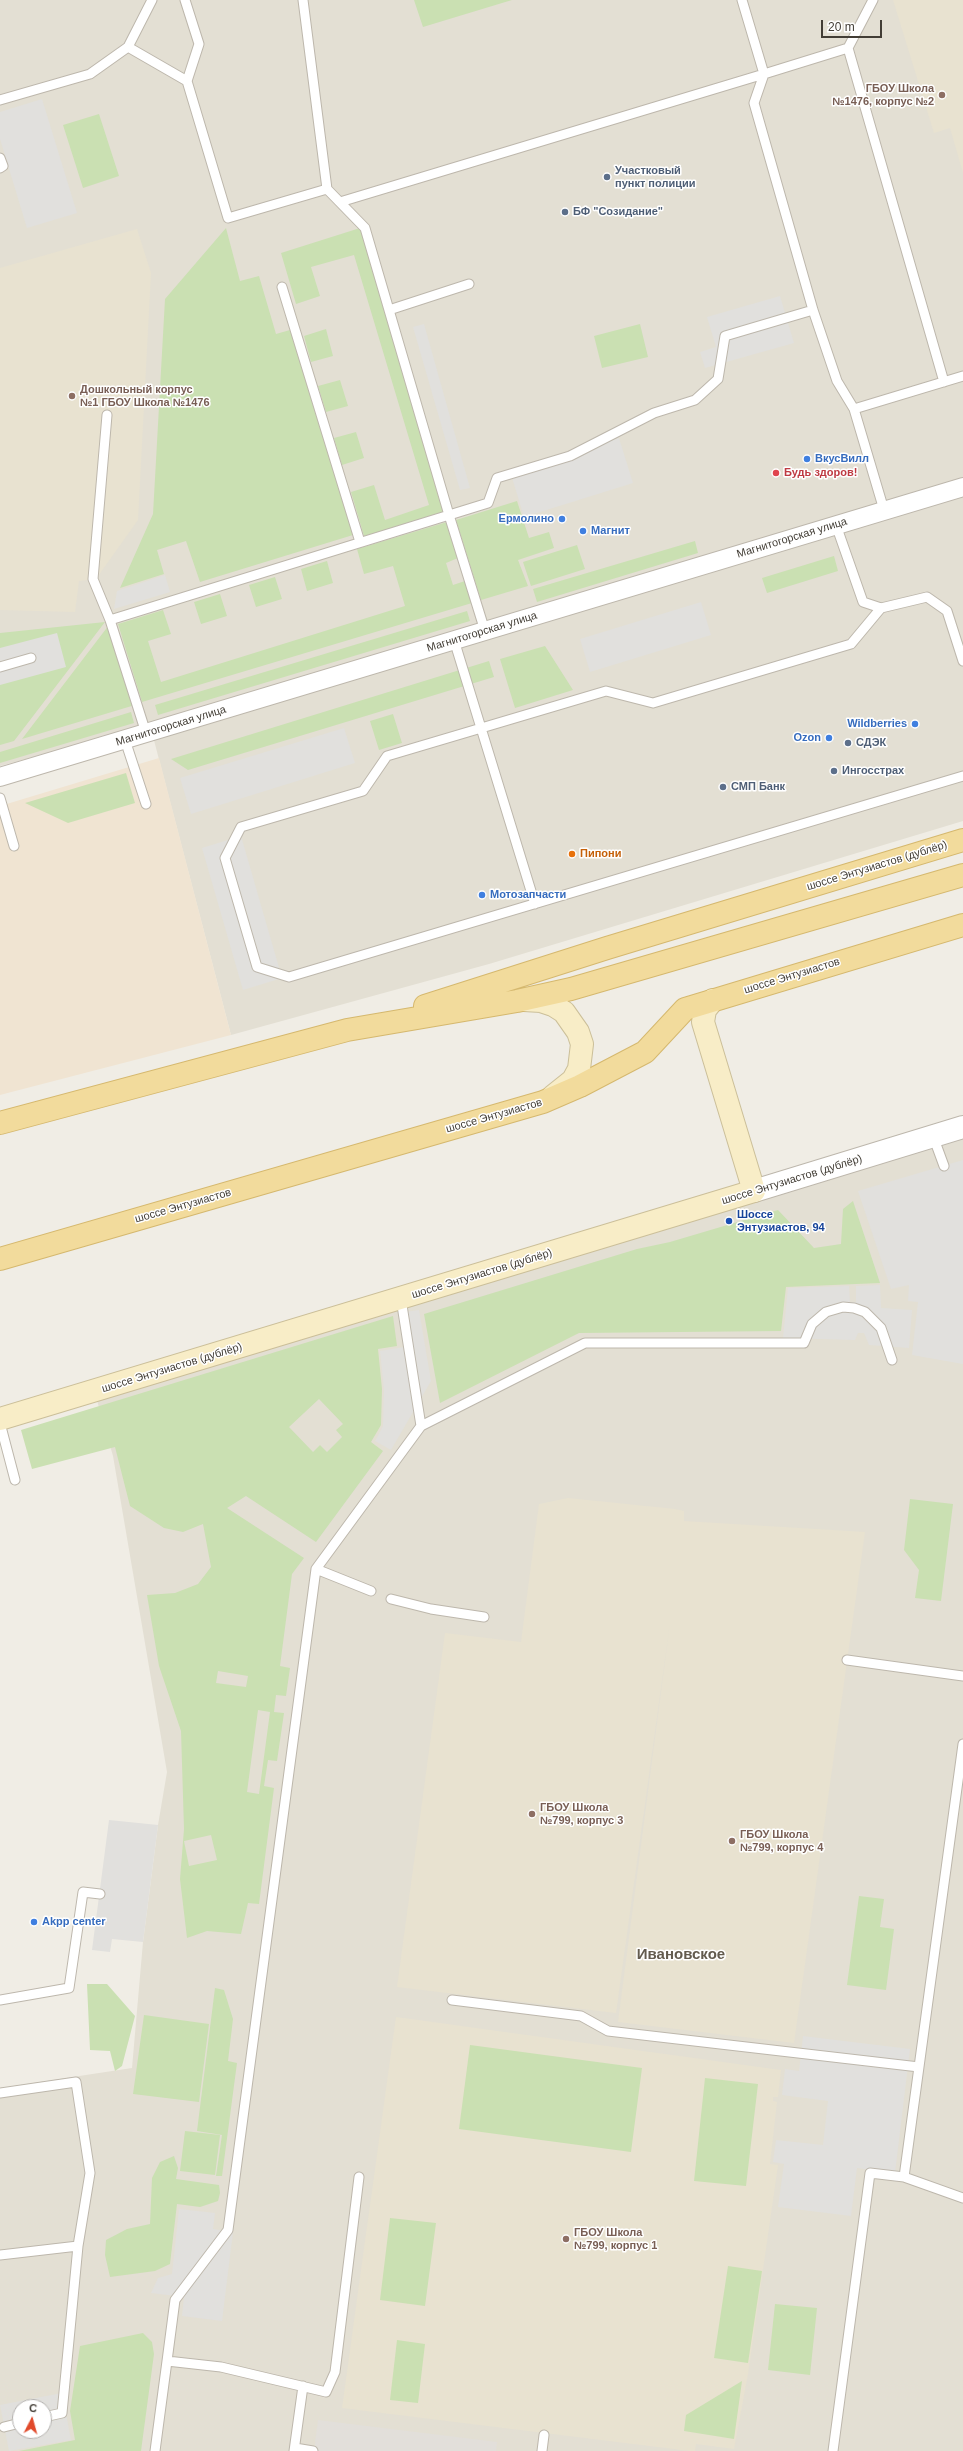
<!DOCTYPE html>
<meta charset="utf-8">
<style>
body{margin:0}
#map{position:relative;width:963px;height:2451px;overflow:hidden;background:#f0ede5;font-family:Arial,sans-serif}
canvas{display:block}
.north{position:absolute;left:12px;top:2399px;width:40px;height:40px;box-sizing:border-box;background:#fff;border:1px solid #b3b1ae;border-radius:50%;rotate:6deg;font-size:11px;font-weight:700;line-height:16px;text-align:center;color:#423d35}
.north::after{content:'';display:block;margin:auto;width:14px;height:18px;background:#e14a2b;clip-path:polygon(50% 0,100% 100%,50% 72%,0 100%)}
.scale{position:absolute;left:821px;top:20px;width:61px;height:18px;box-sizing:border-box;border:2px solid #423d35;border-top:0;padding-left:5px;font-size:12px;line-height:14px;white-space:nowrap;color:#423d35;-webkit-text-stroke:3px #fff;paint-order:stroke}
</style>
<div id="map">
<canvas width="963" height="2451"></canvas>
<div class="north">С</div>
<div class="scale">20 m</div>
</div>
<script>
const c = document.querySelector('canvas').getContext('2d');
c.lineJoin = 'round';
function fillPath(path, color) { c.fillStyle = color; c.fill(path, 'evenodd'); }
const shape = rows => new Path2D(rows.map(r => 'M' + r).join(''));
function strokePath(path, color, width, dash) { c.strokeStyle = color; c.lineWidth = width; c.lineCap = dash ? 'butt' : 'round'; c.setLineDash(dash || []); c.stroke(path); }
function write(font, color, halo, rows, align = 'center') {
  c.font = font + ' Arial,sans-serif'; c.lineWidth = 3; c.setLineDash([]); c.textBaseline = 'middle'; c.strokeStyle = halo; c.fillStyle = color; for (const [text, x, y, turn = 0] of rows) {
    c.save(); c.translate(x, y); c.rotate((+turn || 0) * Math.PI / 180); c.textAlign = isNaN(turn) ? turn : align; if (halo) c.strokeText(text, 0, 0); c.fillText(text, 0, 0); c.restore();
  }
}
const residential = shape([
 [0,0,963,0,963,821,489,964,231,1035,150,725,0,766],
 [963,1135,963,2451,0,2451,0,2088,132,2068,143,1942,158,1825,167,1772,113,1456,96,1397],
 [20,2407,44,2407,44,2431,20,2431]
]);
const commercial = shape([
 [159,758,231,1035,0,1095,0,806]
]);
const industrial = shape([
 [318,2420,497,2442,496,2451,314,2451]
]);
const education = shape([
 [893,0,963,0,963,173,950,128,934,133],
 [137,229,151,273,138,520,96,579,79,581,75,612,0,610,0,268],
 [568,1498,675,1509,684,1511,684,1521,865,1532,794,2043,618,2022,670,1623,616,2013,397,1987,445,1633,521,1642,539,1504],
 [396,2017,781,2070,778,2097,773,2097,773,2101,777,2102,770,2164,778,2165,748,2374,734,2449,696,2444,695,2451,690,2451,342,2408]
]);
const green = shape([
 [414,0,512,0,423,27],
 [99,114,119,176,83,188,63,125],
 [226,228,240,281,259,276,276,334,290,330,353,535,200,582,186,541,157,550,164,574,120,588,153,514,165,299],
 [360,228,445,513,364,536,351,492,374,485,385,520,429,505,354,255,311,267,320,296,296,304,281,253],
 [640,324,648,357,602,368,594,336],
 [326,329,333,356,311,362,304,336],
 [340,380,348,406,326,412,318,386],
 [356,432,364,458,342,465,334,438],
 [517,501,529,538,549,532,554,548,518,560,528,586,481,600,456,520],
 [447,522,458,558,446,563,453,585,465,581,472,603,142,702,118,624,163,610,171,634,148,641,161,682,405,606,393,566,364,574,357,549],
 [695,541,698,553,537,602,533,589],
 [577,545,585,569,531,586,523,562],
 [834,556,838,571,767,593,762,578],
 [327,561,333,583,307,591,301,569],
 [275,577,282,599,256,607,249,585],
 [220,594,227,616,201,624,194,602],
 [467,611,470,621,158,715,155,705],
 [105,622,14,741,0,745,0,633],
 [109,625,135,705,22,739],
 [545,646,573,690,515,708,500,659],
 [489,661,494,677,188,770,171,759],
 [131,712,134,723,0,763,0,752],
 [393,714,402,743,379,750,370,721],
 [126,773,135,803,68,823,25,803],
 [853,1201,880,1283,786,1287,781,1331,579,1333,440,1403,424,1314,637,1249,670,1242,778,1210,814,1248,841,1244,843,1209],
 [393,1316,397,1346,378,1349,382,1389,381,1425,371,1442,383,1451,316,1542,246,1496,227,1508,304,1558,292,1574,280,1666,290,1668,286,1696,276,1695,274,1712,284,1713,277,1761,268,1760,264,1786,274,1788,259,1904,248,1903,241,1934,207,1931,187,1938,180,1879,184,1829,181,1731,159,1666,147,1595,175,1593,198,1584,211,1567,203,1524,183,1532,164,1528,130,1506,115,1447,32,1469,21,1430],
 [319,1399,343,1424,336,1430,342,1437,327,1452,320,1445,313,1452,289,1427],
 [218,1671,248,1676,246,1687,216,1683],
 [258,1710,270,1712,259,1794,247,1792],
 [211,1835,217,1860,189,1866,184,1841],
 [910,1499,953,1504,941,1601,915,1598,919,1570,904,1550],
 [859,1896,884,1899,880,1927,894,1929,886,1990,847,1985],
 [87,1984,107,1984,135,2016,122,2066,115,2071,110,2051,90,2050],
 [215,1988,224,1990,233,2019,228,2061,237,2063,222,2176,216,2176,222,2135,197,2131],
 [144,2015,209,2024,199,2102,133,2094],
 [470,2045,642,2068,631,2152,459,2129],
 [705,2078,758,2084,746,2186,694,2181],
 [185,2131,220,2135,215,2175,180,2171],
 [174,2156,178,2168,176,2179,219,2185,220,2193,218,2201,200,2207,177,2204,170,2264,155,2271,110,2277,105,2255,106,2240,127,2229,150,2224,152,2178,160,2162],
 [390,2218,436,2223,425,2306,380,2300],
 [728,2266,762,2271,748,2363,714,2358],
 [775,2304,817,2308,810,2375,768,2370],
 [143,2333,152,2342,154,2354,141,2451,19,2451,75,2440,70,2411,80,2346],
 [397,2340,425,2344,418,2403,390,2400],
 [742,2381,734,2439,684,2431,686,2415]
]);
const parking = shape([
 [42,99,77,213,27,228,0,139,0,112],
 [780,296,794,343,705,368,700,352,716,347,707,317],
 [424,324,470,488,460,490,413,327],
 [619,438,633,483,524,517,510,471],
 [165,575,170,592,114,609,117,591],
 [701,602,711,635,590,672,580,639],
 [57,633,66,667,0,685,0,648],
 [344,728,355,763,191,814,180,778],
 [241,836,282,978,243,990,202,848],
 [963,1160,963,1364,912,1355,918,1302,908,1301,909,1285,891,1289,858,1191],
 [880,1285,881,1308,912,1310,909,1348,869,1345,864,1333,858,1333,855,1340,783,1338,788,1288,849,1286,850,1302,856,1302,856,1286],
 [419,1310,431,1381,391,1450,375,1441,383,1426,384,1389,380,1351,410,1346,405,1312],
 [109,1820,158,1825,143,1942,112,1939,110,1952,92,1950],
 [803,2036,910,2049,895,2173,857,2168,851,2216,778,2207,784,2164,773,2162,776,2140,823,2145,828,2101,782,2095,785,2069,799,2071],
 [179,2209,215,2213,213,2229,233,2232,222,2321,182,2316,184,2297,151,2293,158,2278,172,2274],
 [62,2393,71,2440,9,2451,0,2405],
 [20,2407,44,2407,44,2431,20,2431]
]);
const service = shape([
 [185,0,199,44,187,81,228,218,327,189,303,0],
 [742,0,764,74,848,48,873,0],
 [128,47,187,81],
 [848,48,944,382],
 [0,100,90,74,128,47,152,0],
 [0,158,3,166,0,168],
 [327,189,365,228,449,515,485,631],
 [340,202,764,74,754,103,813,310,837,381,854,409,884,510],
 [282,287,360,542],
 [389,310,469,284],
 [854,409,963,376],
 [107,415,93,579,110,620],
 [836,525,863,602,881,608,927,597,947,611,963,661],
 [881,608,851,644,653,703,606,691,387,756,363,791,241,827,225,858,257,967,289,977,963,776],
 [454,640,535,904],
 [0,667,31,658],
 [146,733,110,620,488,503,497,478,570,456,654,413,695,400,718,379,725,336,813,310],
 [125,740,146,804],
 [0,798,14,846],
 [933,1136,944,1166],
 [401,1299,421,1426],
 [0,1423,15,1480],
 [316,1569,371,1591],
 [391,1599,431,1609,484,1617],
 [847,1660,963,1676],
 [0,2000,69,1988,83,1892,100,1894],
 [452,2000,581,2016,608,2031,919,2067],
 [0,2093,76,2082,90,2173,78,2246,0,2255],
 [359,2177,335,2372,326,2392,221,2367,167,2361,175,2300,228,2230,316,1569,421,1426,585,1343,804,1343,812,1324,826,1312,843,1307,854,1308,865,1312,881,1328,892,1360],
 [904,2177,963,2198],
 [44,2417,62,2413,78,2246],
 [4,2427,20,2423],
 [295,2448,313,2451],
 [155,2451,167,2361],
 [294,2451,303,2386],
 [542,2451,544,2435],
 [833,2451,870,2173,904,2177,963,1744]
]);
const minor = shape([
 [0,777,963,487]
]);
const tertiary = shape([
 [754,1191,963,1127]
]);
const secondary = shape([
 [524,1000,541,1001,553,1005,564,1012,578,1032,582,1044,579,1069,573,1080,553,1096],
 [0,1419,754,1191,703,1022,705,1010,713,1000]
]);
const primary = shape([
 [425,1006,607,948,963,840],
 [0,1123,347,1030,517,1001,571,989,963,875],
 [0,1259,543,1102,580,1086,645,1052,685,1009,963,925]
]);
const markers = [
 [942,95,4,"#8d6e63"],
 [607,177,4,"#5c6f8a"],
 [565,212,4,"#5c6f8a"],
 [72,396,4,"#8d6e63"],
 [807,459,4,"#3f7fe0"],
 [776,473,4,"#e0444e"],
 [562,519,4,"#3f7fe0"],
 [583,531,4,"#3f7fe0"],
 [915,724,4,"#3f7fe0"],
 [829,738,4,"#3f7fe0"],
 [848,743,4,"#5c6f8a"],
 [834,771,4,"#5c6f8a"],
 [723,787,4,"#5c6f8a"],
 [572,854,4,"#e8710a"],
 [482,895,4,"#3f7fe0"],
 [729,1221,4,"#1a4fb4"],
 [532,1814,4,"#8d6e63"],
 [732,1841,4,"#8d6e63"],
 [34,1922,4,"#3f7fe0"],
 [566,2239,4,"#8d6e63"]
];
const educationNames = [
 ["ГБОУ Школа",934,89,"right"],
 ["№1476, корпус №2",934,102,"right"],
 ["Дошкольный корпус",80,390],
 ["№1 ГБОУ Школа №1476",80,403],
 ["ГБОУ Школа",540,1808],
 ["№799, корпус 3",540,1821],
 ["ГБОУ Школа",740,1835],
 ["№799, корпус 4",740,1848],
 ["ГБОУ Школа",574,2233],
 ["№799, корпус 1",574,2246]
];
const serviceNames = [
 ["Участковый",615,171],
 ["пункт полиции",615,184],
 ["БФ \"Созидание\"",573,212],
 ["СДЭК",856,743],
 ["Ингосстрах",842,771],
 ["СМП Банк",731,787]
];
const shopNames = [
 ["ВкусВилл",815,459],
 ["Ермолино",554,519,"right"],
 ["Магнит",591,531],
 ["Wildberries",907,724,"right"],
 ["Ozon",821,738,"right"],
 ["Мотозапчасти",490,895],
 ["Akpp center",42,1922]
];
const healthNames = [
 ["Будь здоров!",784,473]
];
const streetNames = [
 ["Магнитогорская улица",792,538,-17],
 ["Магнитогорская улица",482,632,-17],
 ["Магнитогорская улица",171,726,-17],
 ["шоссе Энтузиастов (дублёр)",877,866,-17],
 ["шоссе Энтузиастов",792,976,-17],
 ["шоссе Энтузиастов",494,1116,-16],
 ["шоссе Энтузиастов (дублёр)",792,1180,-17],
 ["шоссе Энтузиастов",183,1206,-16],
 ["шоссе Энтузиастов (дублёр)",482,1274,-17],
 ["шоссе Энтузиастов (дублёр)",172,1368,-17]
];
const foodNames = [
 ["Пипони",580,854]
];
const transitNames = [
 ["Шоссе",737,1215],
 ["Энтузиастов, 94",737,1228]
];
const districtNames = [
 ["Ивановское",681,1955]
];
fillPath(residential, '#e3dfd3');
fillPath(commercial, '#f0e4d2');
fillPath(industrial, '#e2dfda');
fillPath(education, '#e8e2d0');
fillPath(green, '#cae0b2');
fillPath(parking, '#e1e0dd');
strokePath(service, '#bdb7ac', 11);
strokePath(minor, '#bdb7ac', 20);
strokePath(tertiary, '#bdb7ac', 24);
strokePath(secondary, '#cbbf99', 24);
strokePath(primary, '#d5b86e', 24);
strokePath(service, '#fff', 9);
strokePath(minor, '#fff', 18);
strokePath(tertiary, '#fff', 22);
strokePath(secondary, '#f8edc7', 22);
strokePath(primary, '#f2db9c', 22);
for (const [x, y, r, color] of markers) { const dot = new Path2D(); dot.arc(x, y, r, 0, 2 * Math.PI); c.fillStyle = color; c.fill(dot); strokePath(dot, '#fff', 1.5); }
write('bold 11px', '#785e54', '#fff', educationNames, 'left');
write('bold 11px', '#4e5e75', '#fff', serviceNames, 'left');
write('bold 11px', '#366cbe', '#fff', shopNames, 'left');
write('bold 11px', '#be3a42', '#fff', healthNames, 'left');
write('11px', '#423d35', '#fff', streetNames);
write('bold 11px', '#c56008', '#fff', foodNames, 'left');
write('bold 11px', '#164399', '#fff', transitNames, 'left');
write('bold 15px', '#635b4e', '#fff', districtNames);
</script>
